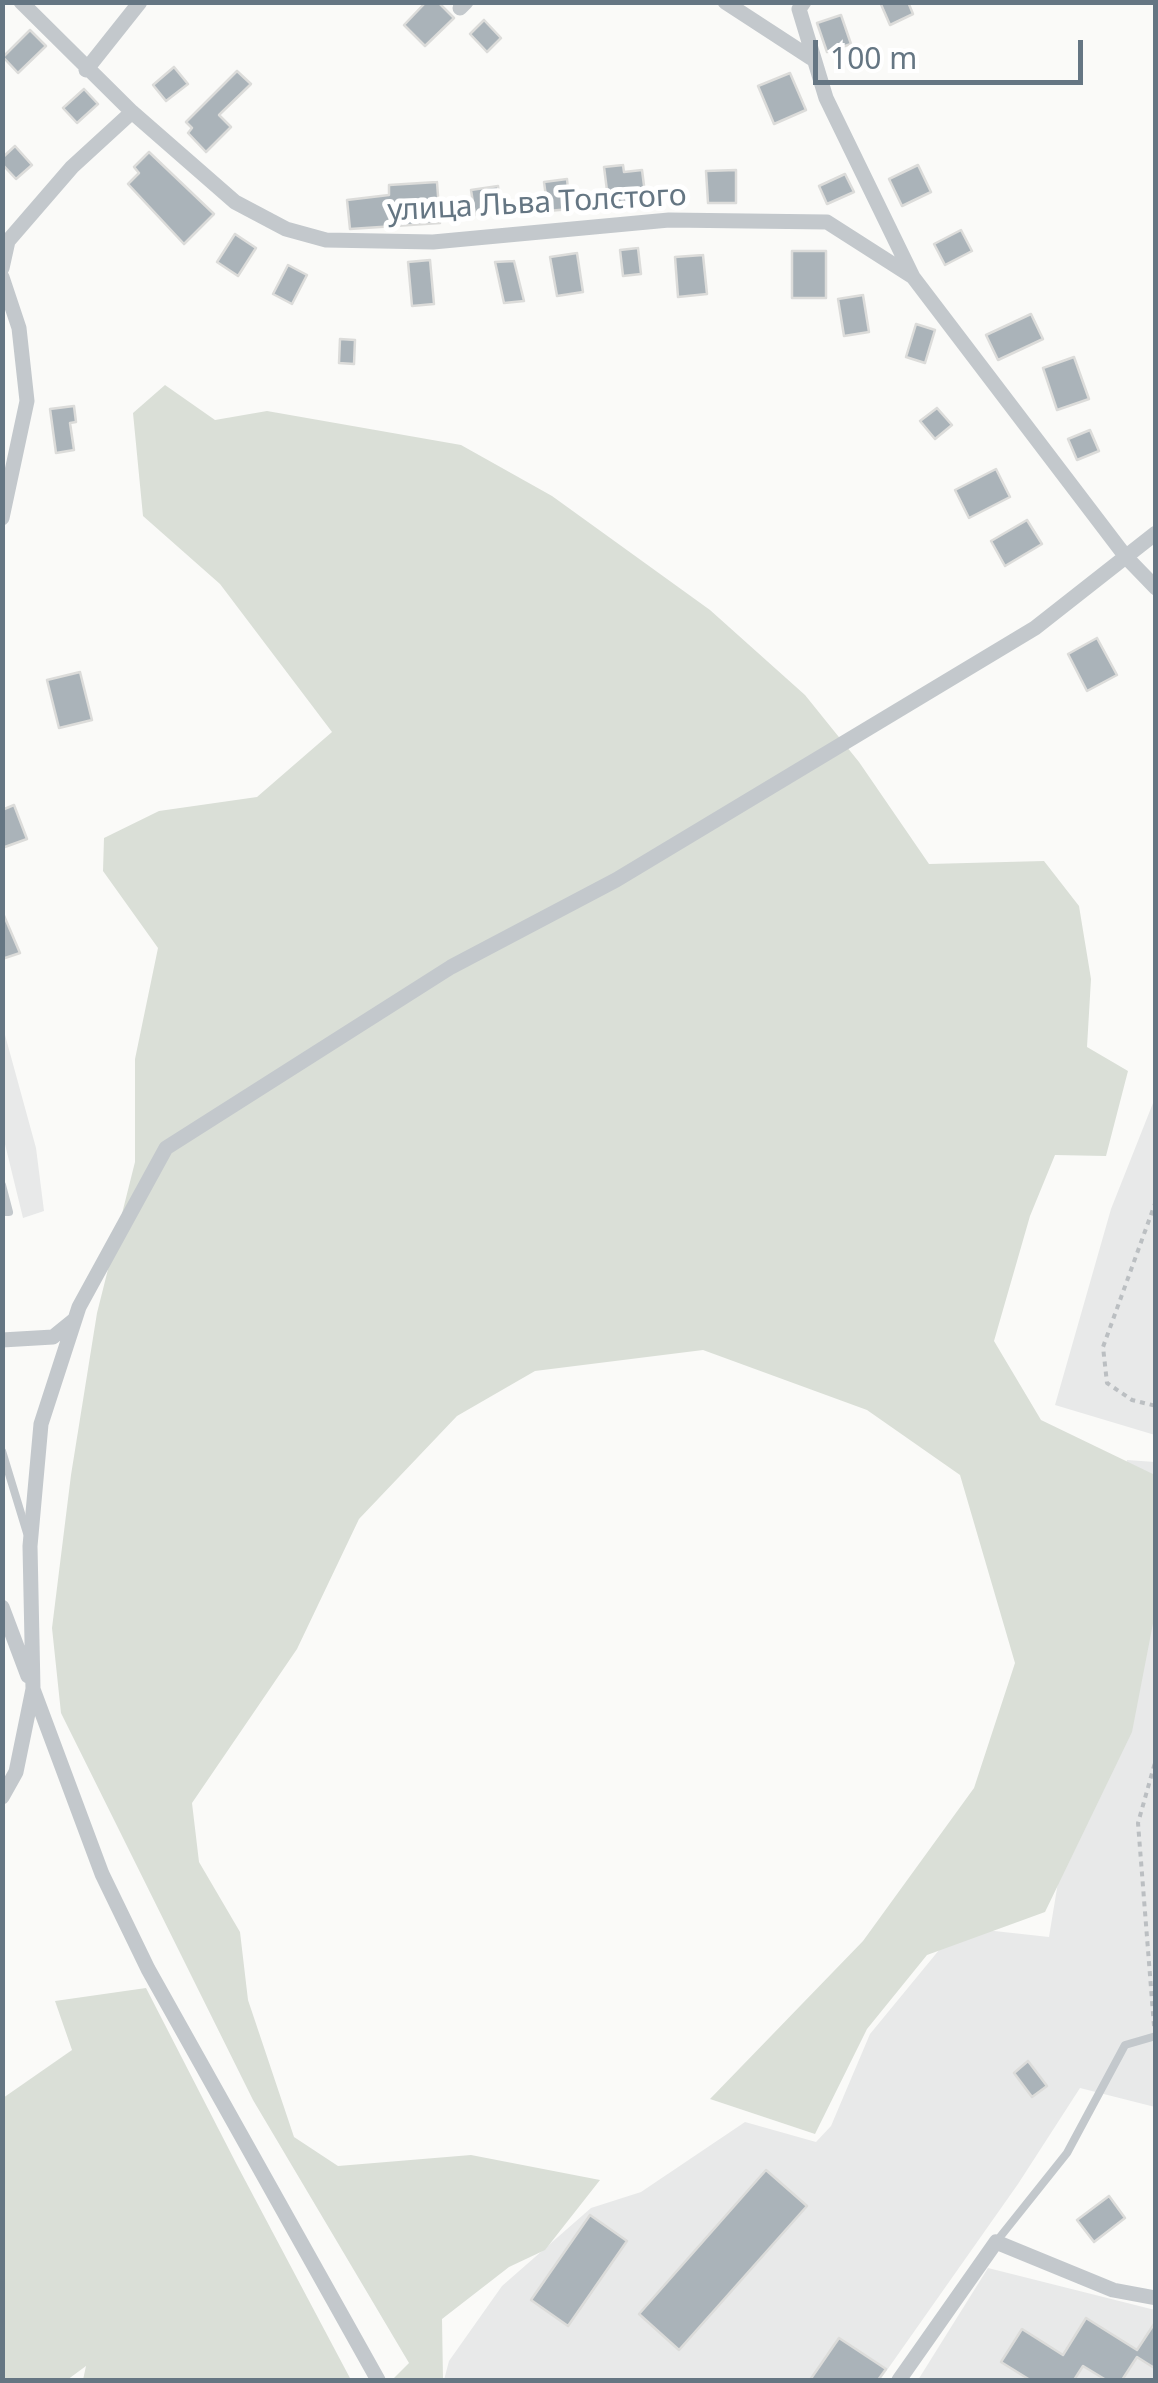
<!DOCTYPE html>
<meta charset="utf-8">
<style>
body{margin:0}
#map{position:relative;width:1158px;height:2383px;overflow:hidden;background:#fafaf8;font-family:"Noto Sans",sans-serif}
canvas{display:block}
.frame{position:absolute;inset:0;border:5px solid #657683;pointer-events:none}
.scale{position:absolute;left:813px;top:40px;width:270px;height:45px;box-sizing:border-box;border:5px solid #657683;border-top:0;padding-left:12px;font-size:30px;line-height:35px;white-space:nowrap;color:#657683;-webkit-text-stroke:8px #fff;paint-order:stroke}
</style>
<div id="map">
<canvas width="1158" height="2383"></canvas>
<div class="frame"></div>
<div class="scale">100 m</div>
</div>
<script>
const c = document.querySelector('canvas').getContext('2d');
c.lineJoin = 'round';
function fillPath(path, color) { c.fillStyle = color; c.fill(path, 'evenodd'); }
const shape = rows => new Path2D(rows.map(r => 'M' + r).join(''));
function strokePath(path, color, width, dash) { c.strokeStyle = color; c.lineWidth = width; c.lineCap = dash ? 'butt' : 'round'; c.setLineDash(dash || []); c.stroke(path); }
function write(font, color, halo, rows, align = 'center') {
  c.font = font + ' "Noto Sans",sans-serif'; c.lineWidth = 10; c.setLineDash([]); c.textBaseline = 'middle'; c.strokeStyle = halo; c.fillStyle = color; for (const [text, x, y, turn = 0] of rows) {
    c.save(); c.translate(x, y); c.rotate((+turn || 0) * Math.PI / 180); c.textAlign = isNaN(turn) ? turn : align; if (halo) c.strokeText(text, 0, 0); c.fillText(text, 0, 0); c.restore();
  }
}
const built = shape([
 [2,1024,36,1148,44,1211,23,1218,3,1136],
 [1155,1098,1155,1435,1055,1405,1111,1209],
 [1127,1460,1155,1462,1155,2107,1080,2088,1018,2184,880,2380,444,2380,449,2361,502,2286,591,2208,641,2192,745,2122,816,2142,831,2126,870,2034,958,1927,1049,1937],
 [988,2268,1155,2310,1155,2380,918,2380]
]);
const green = shape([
 [165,385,215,420,267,411,461,445,552,496,710,610,805,695,859,762,929,864,1044,861,1079,906,1091,979,1087,1047,1128,1071,1106,1156,1055,1155,1030,1216,994,1341,1041,1420,1155,1475,1155,1613,1132,1732,1045,1912,927,1955,867,2029,815,2134,710,2099,863,1941,974,1788,1015,1663,960,1475,867,1410,703,1350,535,1371,457,1416,359,1519,297,1649,192,1803,199,1862,240,1932,248,2000,294,2137,338,2166,471,2155,600,2180,545,2250,509,2267,442,2319,443,2380,392,2380,409,2363,253,2100,61,1713,52,1628,71,1475,97,1313,135,1162,135,1059,158,948,103,871,104,838,159,811,257,797,332,732,220,584,143,516,133,413],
 [146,1988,237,2165,351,2380,83,2380,86,2366,67,2380,3,2380,3,2098,72,2050,55,2001]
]);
const building = shape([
 [426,2,438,2,454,18,425,46,404,25,426,2],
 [880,2,908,2,913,14,890,25,880,2],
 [841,15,851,44,827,52,817,23,841,15],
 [484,20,501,38,487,52,470,34,484,20],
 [30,30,46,46,18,73,3,57,30,30],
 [174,67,188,84,166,101,153,85,174,67],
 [237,71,251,84,219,115,231,127,206,152,188,133,192,128,186,122,237,71],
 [790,73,806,110,774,124,758,86,790,73],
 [84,89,98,104,77,123,63,108,84,89],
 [15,146,32,165,16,179,2,164,2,158,15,146],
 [149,152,214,214,184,244,128,184,139,173,134,167,149,152],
 [623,165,624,172,642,170,646,201,609,206,604,167,623,165],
 [918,165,931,192,902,206,889,179,918,165],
 [736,170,736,203,708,203,706,171,736,170],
 [845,174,854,192,827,204,819,186,845,174],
 [567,179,570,209,548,211,544,182,567,179],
 [437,182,440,223,350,229,347,200,389,195,389,185,437,182],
 [498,186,501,211,475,215,471,190,498,186],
 [961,230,972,251,945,265,934,244,961,230],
 [235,234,256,248,238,276,217,262,235,234],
 [638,248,641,274,623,276,620,250,638,248],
 [792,251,826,251,826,298,792,298,792,251],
 [577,253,583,292,557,296,550,257,577,253],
 [703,255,707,294,678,297,675,257,703,255],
 [430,260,434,304,412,306,408,262,430,260],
 [514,261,524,301,504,303,495,262,514,261],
 [288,265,307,275,292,304,273,294,288,265],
 [863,295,869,332,844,336,838,299,863,295],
 [1031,314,1043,339,998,360,986,335,1031,314],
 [916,324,935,330,925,363,906,357,916,324],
 [340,339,355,340,354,364,339,363,340,339],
 [1074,357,1089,399,1057,410,1043,368,1074,357],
 [74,406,76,422,70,423,74,450,56,453,50,409,74,406],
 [937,408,952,425,935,439,920,421,937,408],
 [1090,430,1099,451,1077,460,1068,439,1090,430],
 [996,469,1010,497,969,518,955,490,996,469],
 [1027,520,1042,544,1005,566,991,541,1027,520],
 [1097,638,1117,675,1087,691,1068,654,1097,638],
 [80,672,92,720,59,728,47,680,80,672],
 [14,805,27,839,2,848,2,810,14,805],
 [2,911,20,953,2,959,2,911],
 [1028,2061,1047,2086,1032,2097,1014,2073,1028,2061],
 [766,2170,807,2206,679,2350,639,2314,766,2170],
 [1109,2196,1125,2218,1094,2242,1077,2220,1109,2196],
 [590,2215,627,2241,568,2326,531,2300,590,2215],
 [1086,2318,1137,2350,1156,2321,1156,2369,1137,2357,1122,2380,1106,2380,1083,2366,1074,2380,1030,2380,1001,2362,1022,2329,1063,2355,1086,2318],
 [839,2338,886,2369,878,2380,810,2380,839,2338]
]);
const path = shape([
 [1156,1201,1103,1347,1107,1383,1132,1400,1156,1406],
 [1154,2026,1138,1823,1156,1759]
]);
const service = shape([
 [2,1185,9,1212,2,1212],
 [2,1451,27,1533],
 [996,2242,1067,2153,1125,2045,1156,2036]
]);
const minor = shape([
 [21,2,132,112,235,202,286,229,326,240,433,242,669,220,827,222,913,277],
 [725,2,811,58],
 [804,2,799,9,826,98,913,277,1126,557,1156,588],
 [460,8,466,2],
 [86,70,140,2],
 [2,268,8,241,72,167,132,112],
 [2,277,19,328,27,401,2,518],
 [2,1340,53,1337,74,1320],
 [2,1607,28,1676],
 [33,1689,30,1546,41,1424,79,1307,166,1148,451,967,616,880,1035,628,1156,533],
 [2,1797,16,1772,33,1689,102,1874,148,1969,378,2380],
 [899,2380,996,2242,1113,2290,1156,2298]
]);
const streetNames = [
 ["улица Льва Толстого",537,204,-3]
];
fillPath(built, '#e8e9e9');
fillPath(green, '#dadfd7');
fillPath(building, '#aab3b9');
strokePath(building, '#dcdcda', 2.5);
strokePath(path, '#bbbfc2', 4, [5, 5]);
strokePath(service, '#c3c8cc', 8);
strokePath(minor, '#c3c8cc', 15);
write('30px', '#657683', '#fff', streetNames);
</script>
